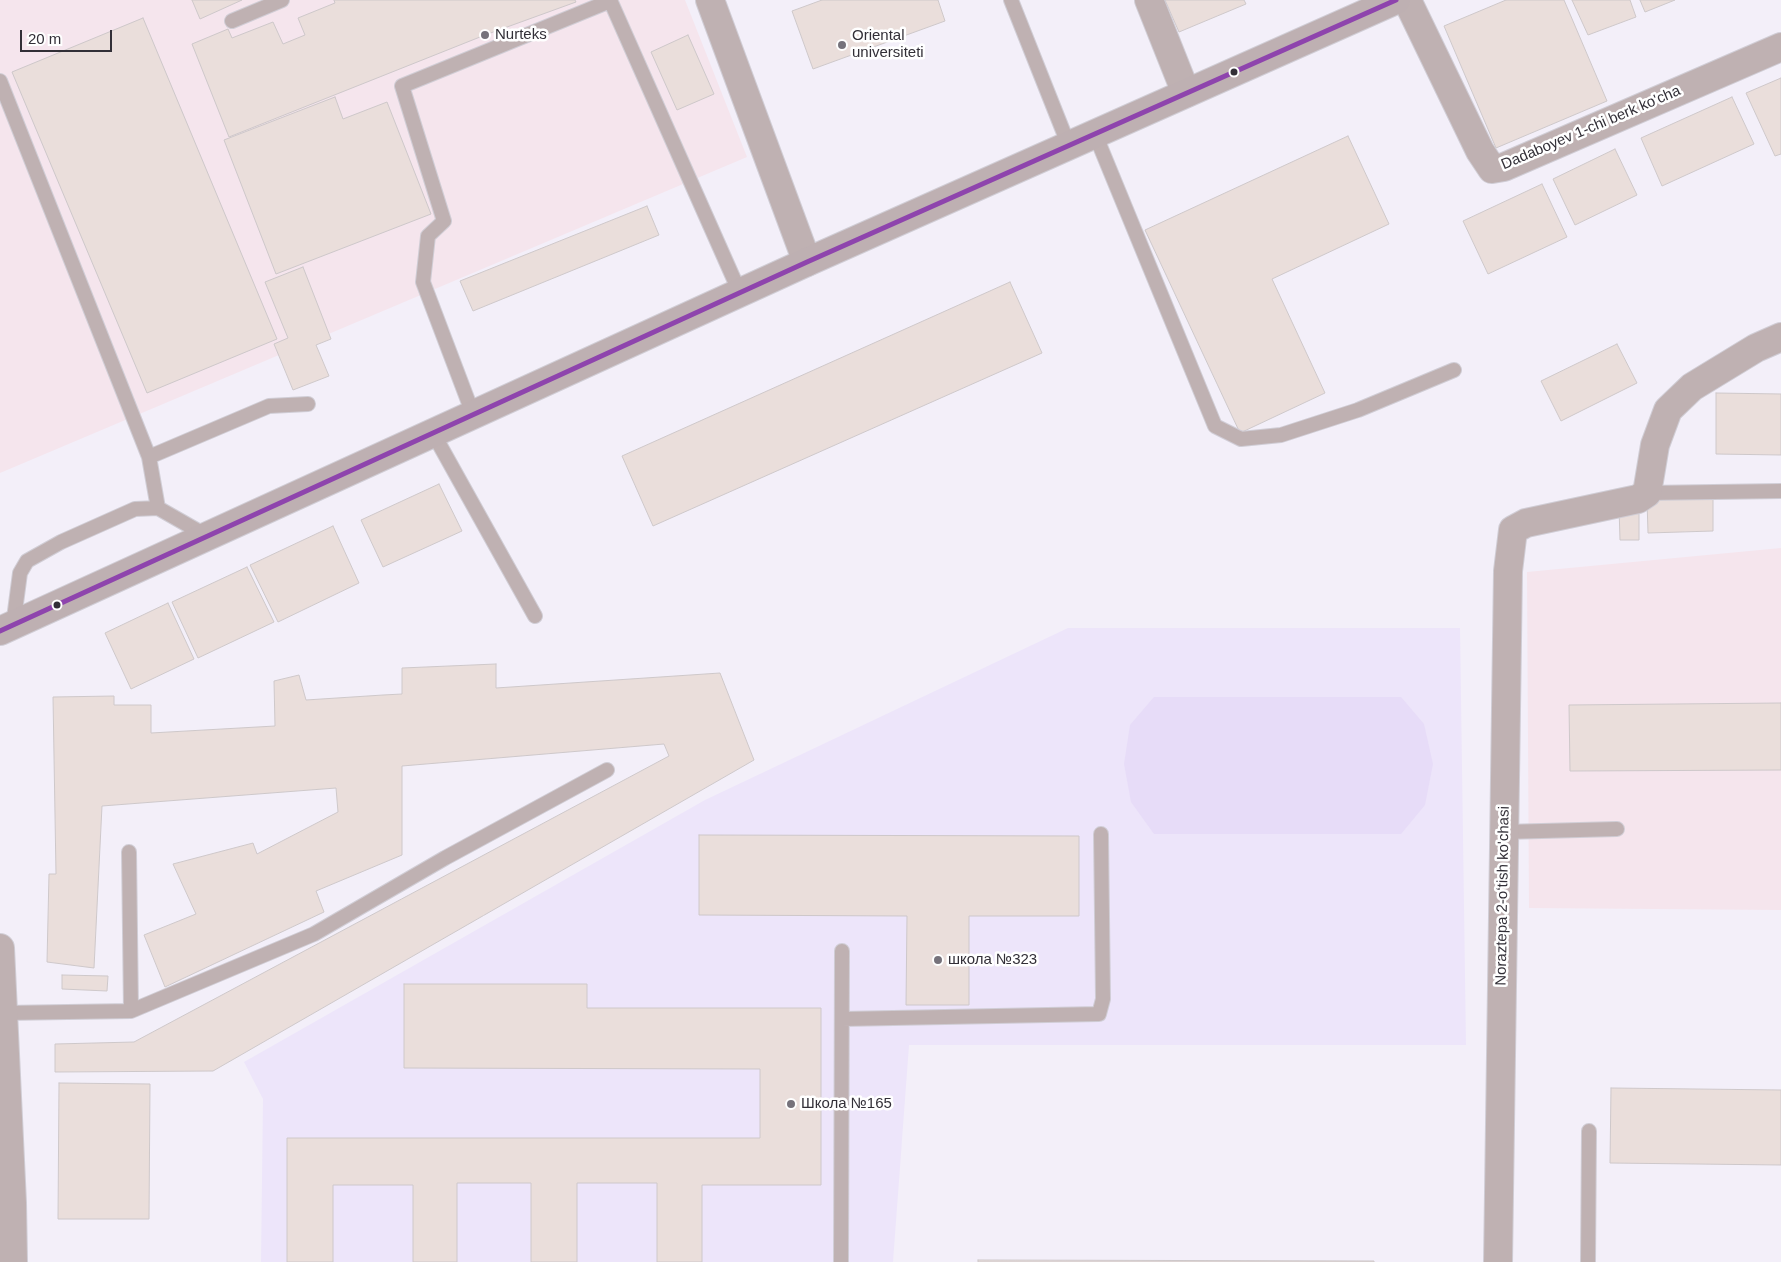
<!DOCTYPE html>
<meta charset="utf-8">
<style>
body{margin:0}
#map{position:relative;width:1781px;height:1262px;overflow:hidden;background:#f3eff9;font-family:Helvetica,sans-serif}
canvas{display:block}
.scale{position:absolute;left:20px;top:30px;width:92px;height:22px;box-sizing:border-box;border:2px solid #322f37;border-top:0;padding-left:6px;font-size:15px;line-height:18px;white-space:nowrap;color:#322f37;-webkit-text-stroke:4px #fff;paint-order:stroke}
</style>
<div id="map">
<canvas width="1781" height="1262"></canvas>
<div class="scale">20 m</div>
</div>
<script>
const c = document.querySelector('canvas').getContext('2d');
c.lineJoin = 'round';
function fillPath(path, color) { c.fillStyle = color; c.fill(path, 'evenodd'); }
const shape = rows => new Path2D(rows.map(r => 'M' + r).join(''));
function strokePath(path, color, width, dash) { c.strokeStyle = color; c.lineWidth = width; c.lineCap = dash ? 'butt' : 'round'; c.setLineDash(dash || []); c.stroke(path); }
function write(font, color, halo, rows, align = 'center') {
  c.font = font + ' Helvetica,sans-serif'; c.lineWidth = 5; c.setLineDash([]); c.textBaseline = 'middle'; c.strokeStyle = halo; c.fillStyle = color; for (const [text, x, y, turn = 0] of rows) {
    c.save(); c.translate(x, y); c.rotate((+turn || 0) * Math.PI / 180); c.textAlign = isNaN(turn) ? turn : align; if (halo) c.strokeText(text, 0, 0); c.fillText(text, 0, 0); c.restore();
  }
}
const built = shape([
 [1068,628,1460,628,1466,1045,909,1045,893,1262,261,1262,263,1099,244,1062,705,800]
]);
const industrial = shape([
 [0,0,685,0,747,157,0,473],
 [1781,548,1781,910,1529,908,1527,572]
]);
const green = shape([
 [1154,697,1401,697,1424,724,1433,764,1425,805,1401,834,1154,834,1131,802,1124,764,1130,725]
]);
const building = shape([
 [192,0,242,0,200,19,192,0],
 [334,0,575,0,576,2,485,35,229,137,192,44,228,29,232,38,273,22,283,44,305,35,298,18,335,3,334,0],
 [822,0,938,0,945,21,813,69,792,11,822,0],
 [1165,0,1244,0,1246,4,1179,32,1165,0],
 [1506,0,1564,0,1607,101,1496,148,1444,26,1506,0],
 [1572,0,1630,0,1636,17,1588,35,1572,0],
 [1640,0,1675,0,1645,12,1640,0],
 [143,18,277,339,147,393,12,72,143,18],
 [688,35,714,94,677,110,651,52,688,35],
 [1781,78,1781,154,1775,156,1746,93,1781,78],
 [335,97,343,119,387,102,431,214,276,274,224,140,335,97],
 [1732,97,1754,144,1662,186,1641,138,1732,97],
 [1348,136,1389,224,1272,279,1325,393,1240,433,1145,230,1348,136],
 [1615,149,1637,195,1575,225,1553,179,1615,149],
 [1542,184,1567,237,1488,274,1463,221,1542,184],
 [647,206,659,235,473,311,460,281,647,206],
 [303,267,331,339,316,345,329,376,293,390,274,344,288,338,265,282,303,267],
 [1010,282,1042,353,653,526,622,456,1010,282],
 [1617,344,1637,383,1561,421,1541,381,1617,344],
 [1716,393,1781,394,1781,455,1716,454,1716,393],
 [439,484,462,531,383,567,361,520,439,484],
 [1713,498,1713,531,1648,533,1647,500,1713,498],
 [1639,506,1639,540,1620,540,1619,507,1639,506],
 [333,526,359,583,278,622,250,565,333,526],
 [247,567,274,622,198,658,172,602,247,567],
 [168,603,194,659,131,689,105,633,168,603],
 [496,664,496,688,720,673,754,760,213,1071,55,1072,55,1044,134,1042,669,756,664,744,402,766,402,855,316,891,324,912,165,987,144,935,196,914,173,864,253,843,257,854,338,812,336,788,102,806,94,968,47,962,49,874,56,874,53,697,114,696,114,705,151,705,151,733,275,726,274,681,299,675,306,700,383,695,402,694,402,668,496,664],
 [1781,703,1781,770,1570,771,1569,705,1781,703],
 [699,835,1079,836,1079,916,969,916,969,1005,906,1005,907,916,699,915,699,835],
 [62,975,108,976,107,991,62,989,62,975],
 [404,984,587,984,587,1008,821,1008,821,1185,702,1185,702,1262,657,1262,657,1183,577,1183,577,1262,531,1262,531,1183,457,1183,457,1262,413,1262,413,1185,333,1185,333,1262,287,1262,287,1138,760,1138,760,1069,404,1068,404,984],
 [59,1083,150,1084,149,1219,58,1219,59,1083],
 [1611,1088,1781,1090,1781,1165,1610,1163,1611,1088],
 [978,1260,1374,1261,1374,1262,978,1262,978,1260]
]);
const service = shape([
 [610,0,740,293],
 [1011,0,1069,146],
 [232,21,282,0],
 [0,81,149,457,158,508],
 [1095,134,1215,426,1241,439,1281,435,1358,410,1454,370],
 [473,414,423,282,428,236,444,221,402,86,610,1],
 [433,433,535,616],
 [149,457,269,406,308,404],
 [1647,493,1781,491],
 [13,626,20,573,27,561,61,542,135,509,158,508,207,536],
 [1504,832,1617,829],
 [131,1011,314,934,445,858,607,770],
 [4,1013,131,1011,129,852],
 [842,1019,1099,1014,1103,999,1101,834],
 [841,1262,842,951],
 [1588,1262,1589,1131]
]);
const minor = shape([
 [710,0,807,262],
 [1149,0,1186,93],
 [1407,0,1480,151,1492,169,1504,167,1781,47],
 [0,948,12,1203,13,1262],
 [1498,1262,1508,571,1513,530,1526,523,1638,499,1647,493,1655,445,1668,410,1692,387,1756,348,1781,337]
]);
const secondary = shape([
 [0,631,807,262,1396,0]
]);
const bus1 = shape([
 [0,631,807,262,1396,0]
]);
const markers = [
 [485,35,5,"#76727b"],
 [842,45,5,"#76727b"],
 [1234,72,4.5,"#322f37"],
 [57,605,4.5,"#322f37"],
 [938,960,5,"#76727b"],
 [791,1104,5,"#76727b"]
];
const poiNames = [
 ["Nurteks",495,35],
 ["Oriental",852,36],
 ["universiteti",852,53],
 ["школа №323",948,960],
 ["Школа №165",801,1104]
];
const streetNames = [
 ["Dadaboyev 1-chi berk ko'cha",1591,128,-23],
 ["Noraztepa 2-oʻtish ko'chasi",1503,896,-89]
];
fillPath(built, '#ede5fa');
fillPath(industrial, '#f5e5ed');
fillPath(green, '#e7dcf8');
fillPath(building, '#eadedb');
strokePath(building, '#cec8ca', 1);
strokePath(service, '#d0cdd5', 16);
strokePath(minor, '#d0cdd5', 30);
strokePath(secondary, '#d0cdd5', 30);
strokePath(service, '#bfb1b2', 14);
strokePath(minor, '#bfb1b2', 28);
strokePath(secondary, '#beb0b2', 28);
strokePath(bus1, '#8e44ad', 5);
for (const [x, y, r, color] of markers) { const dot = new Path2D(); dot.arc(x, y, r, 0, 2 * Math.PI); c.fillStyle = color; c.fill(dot); strokePath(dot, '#fff', 2); }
write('15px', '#322f37', '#fff', poiNames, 'left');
write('15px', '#322f37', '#fff', streetNames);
</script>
